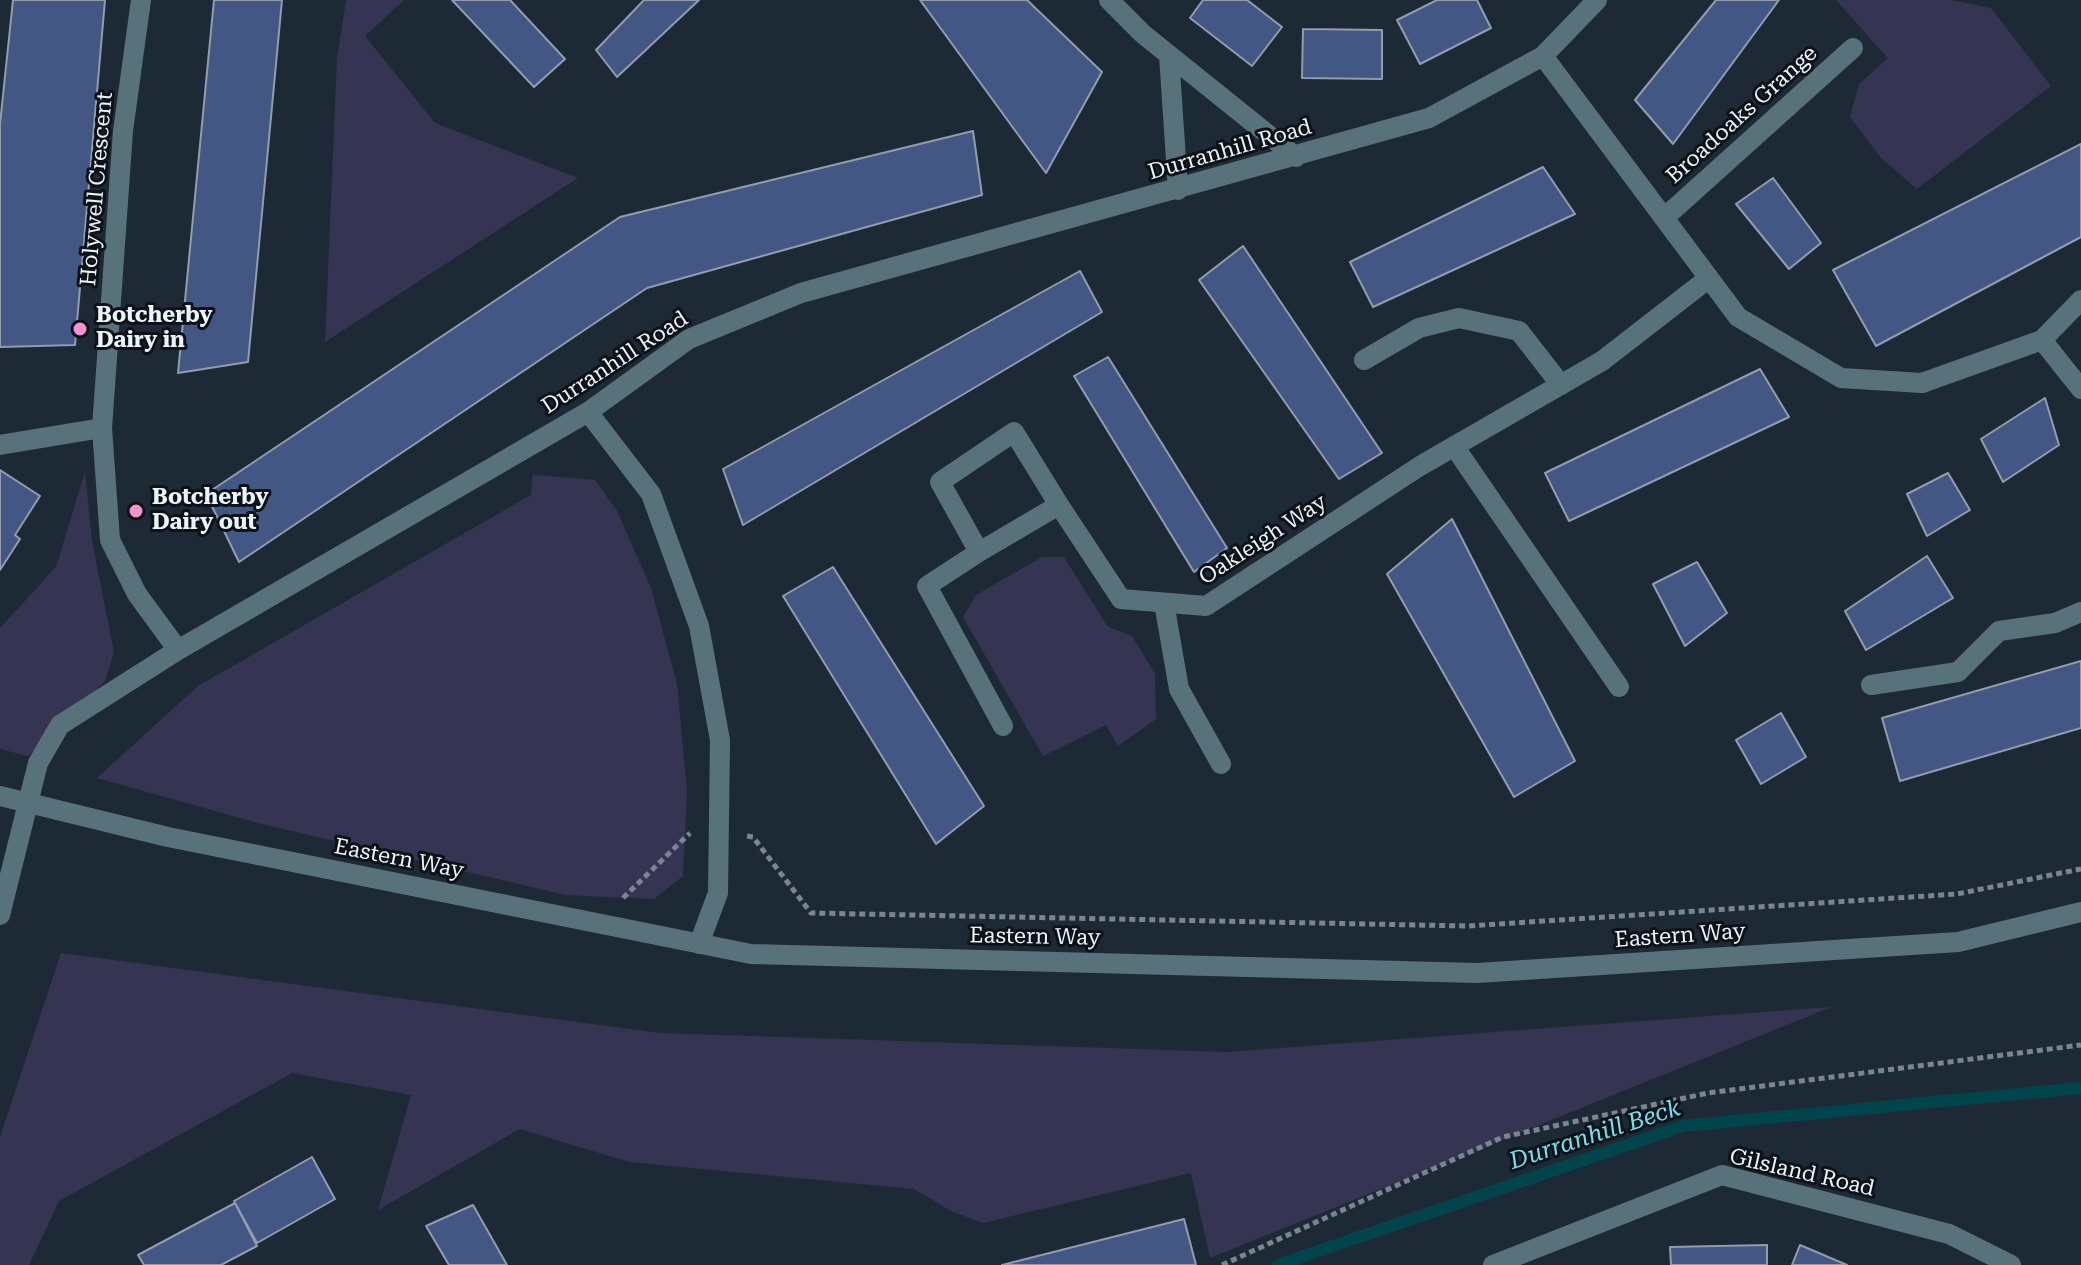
<!DOCTYPE html>
<style>
body{margin:0}
canvas{display:block;background:#1d2a35}
</style>
<canvas width="2081" height="1265"></canvas>
<script>
const c = document.querySelector('canvas').getContext('2d');
c.lineJoin = 'round';
function fillPath(path, color) { c.fillStyle = color; c.fill(path, 'evenodd'); }
const shape = rows => new Path2D(rows.map(r => 'M' + r).join(''));
function strokePath(path, color, width, dash) { c.strokeStyle = color; c.lineWidth = width; c.lineCap = dash ? 'butt' : 'round'; c.setLineDash(dash || []); c.stroke(path); }
function write(font, color, halo, rows, align = 'center') {
  c.font = font + ' "Roboto Serif",serif'; c.lineWidth = 6; c.setLineDash([]); c.textBaseline = 'middle'; c.strokeStyle = halo; c.fillStyle = color; for (const [text, x, y, turn = 0] of rows) {
    c.save(); c.translate(x, y); c.rotate((+turn || 0) * Math.PI / 180); c.textAlign = isNaN(turn) ? turn : align; if (halo) c.strokeText(text, 0, 0); c.fillText(text, 0, 0); c.restore();
  }
}
const green = shape([
 [346,0,404,0,365,36,435,123,578,178,325,342,337,59],
 [1836,0,1951,0,1991,8,2051,86,1917,189,1881,158,1850,117,1859,84,1888,58],
 [85,472,92,541,114,652,105,681,28,756,0,749,0,628,56,567],
 [533,475,595,480,617,511,651,588,677,684,687,791,683,876,654,899,566,895,258,823,97,778,198,686,531,495],
 [1042,557,1064,557,1108,627,1132,636,1155,674,1156,719,1118,746,1106,725,1043,756,963,617,976,595],
 [61,953,660,1033,1227,1052,1831,1007,1210,1258,1191,1173,983,1223,951,1211,914,1189,629,1162,520,1129,378,1210,411,1095,292,1073,59,1201,29,1265,0,1265,0,1137]
]);
const stream = shape([
 [1278,1265,1683,1126,2081,1088]
]);
const building = shape([
 [13,0,105,0,75,345,0,347,0,124,13,0],
 [214,0,282,0,248,362,178,373,214,0],
 [452,0,510,0,565,59,534,87,452,0],
 [644,0,699,0,617,77,596,50,644,0],
 [920,0,1027,0,1102,72,1046,173,920,0],
 [1203,0,1247,0,1282,27,1252,66,1190,18,1203,0],
 [1437,0,1477,0,1491,28,1420,64,1397,20,1437,0],
 [1716,0,1779,0,1673,144,1635,100,1716,0],
 [1303,29,1382,30,1382,79,1302,78,1303,29],
 [973,131,982,195,647,288,239,562,206,494,620,217,973,131],
 [2081,144,2081,237,1876,346,1833,270,2081,144],
 [1543,167,1575,214,1373,307,1350,262,1543,167],
 [1773,178,1821,243,1789,269,1736,204,1773,178],
 [1243,246,1382,453,1339,479,1199,280,1243,246],
 [1080,271,1102,312,743,525,723,469,1080,271],
 [1108,357,1227,548,1194,572,1074,376,1108,357],
 [1760,369,1789,417,1569,521,1545,473,1760,369],
 [2045,398,2059,445,2003,482,1981,439,2045,398],
 [0,470,40,496,15,535,20,539,0,570,0,470],
 [1948,473,1970,510,1927,536,1907,494,1948,473],
 [1452,519,1575,761,1514,797,1387,574,1452,519],
 [1927,556,1953,598,1866,650,1845,611,1927,556],
 [1697,562,1727,613,1685,646,1653,584,1697,562],
 [833,567,984,806,936,844,783,596,833,567],
 [2081,661,2081,728,1900,781,1882,718,2081,661],
 [1781,713,1806,757,1761,784,1736,740,1781,713],
 [312,1157,335,1199,257,1243,234,1201,312,1157],
 [235,1203,257,1246,221,1265,144,1265,138,1255,235,1203],
 [473,1205,507,1265,449,1265,426,1226,473,1205],
 [1184,1219,1196,1265,1002,1265,1184,1219],
 [1767,1245,1767,1265,1671,1265,1670,1247,1767,1245],
 [1800,1245,1847,1265,1792,1265,1800,1245]
]);
const path = shape([
 [747,836,753,837,811,913,1468,926,1957,894,2081,869],
 [623,898,690,833],
 [1222,1265,1503,1137,1708,1093,2081,1045]
]);
const minor = shape([
 [141,0,123,131,102,428,110,540,137,594,178,650],
 [1109,0,1143,34,1296,157],
 [1169,55,1178,190],
 [1543,56,1738,317,1841,378,1922,383,2042,340,2081,300],
 [1664,218,1853,48],
 [2042,340,2081,389],
 [1364,360,1419,328,1459,318,1519,331,1561,385],
 [588,412,651,494,699,626,720,740,718,893,699,944],
 [0,445,102,428],
 [1454,446,1619,687],
 [979,552,940,482,1014,432,1059,505],
 [1164,603,1179,689,1221,764],
 [1871,685,1958,672,1999,631,2055,623,2081,612],
 [1003,726,927,586,979,552,1059,505,1121,599,1206,606,1420,466,1602,361,1709,278],
 [0,796,168,837,751,954,1477,973,1958,942,2081,912],
 [0,915,38,763,60,725,178,650,588,412,689,339,801,293,1429,118,1543,56,1597,0],
 [1493,1265,1722,1175,1949,1234,2011,1265]
]);
const markers = [
 [80,329,8,"#f690d0"],
 [136,511,8,"#f690d0"]
];
const streetNames = [
 ["Broadoaks Grange",1742,115,-42],
 ["Durranhill Road",1230,150,-16],
 ["Holywell Crescent",97,189,-85],
 ["Durranhill Road",615,363,-33],
 ["Oakleigh Way",1263,540,-33],
 ["Eastern Way",399,859,11],
 ["Eastern Way",1680,936,-4],
 ["Eastern Way",1035,937,1],
 ["Gilsland Road",1802,1173,13]
];
const poiNames = [
 ["Botcherby",96,316],
 ["Dairy in",96,341],
 ["Botcherby",152,498],
 ["Dairy out",152,523]
];
const waterNames = [
 ["Durranhill Beck",1595,1135,-18]
];
fillPath(green, '#353453');
strokePath(stream, '#00454c', 12);
fillPath(building, '#435784');
strokePath(building, '#939cad', 2);
strokePath(path, '#7a858f', 5, [6, 4]);
strokePath(minor, '#58727c', 20);
for (const [x, y, r, color] of markers) { const dot = new Path2D(); dot.arc(x, y, r, 0, 2 * Math.PI); c.fillStyle = color; c.fill(dot); strokePath(dot, '#0c1217', 3); }
write('22px', '#ebf3fb', '#0c1217', streetNames);
write('bold 22px', '#ebf3fb', '#0c1217', poiNames, 'left');
write('italic 24px', '#6fe3f2', '#0c1217', waterNames);
</script>
